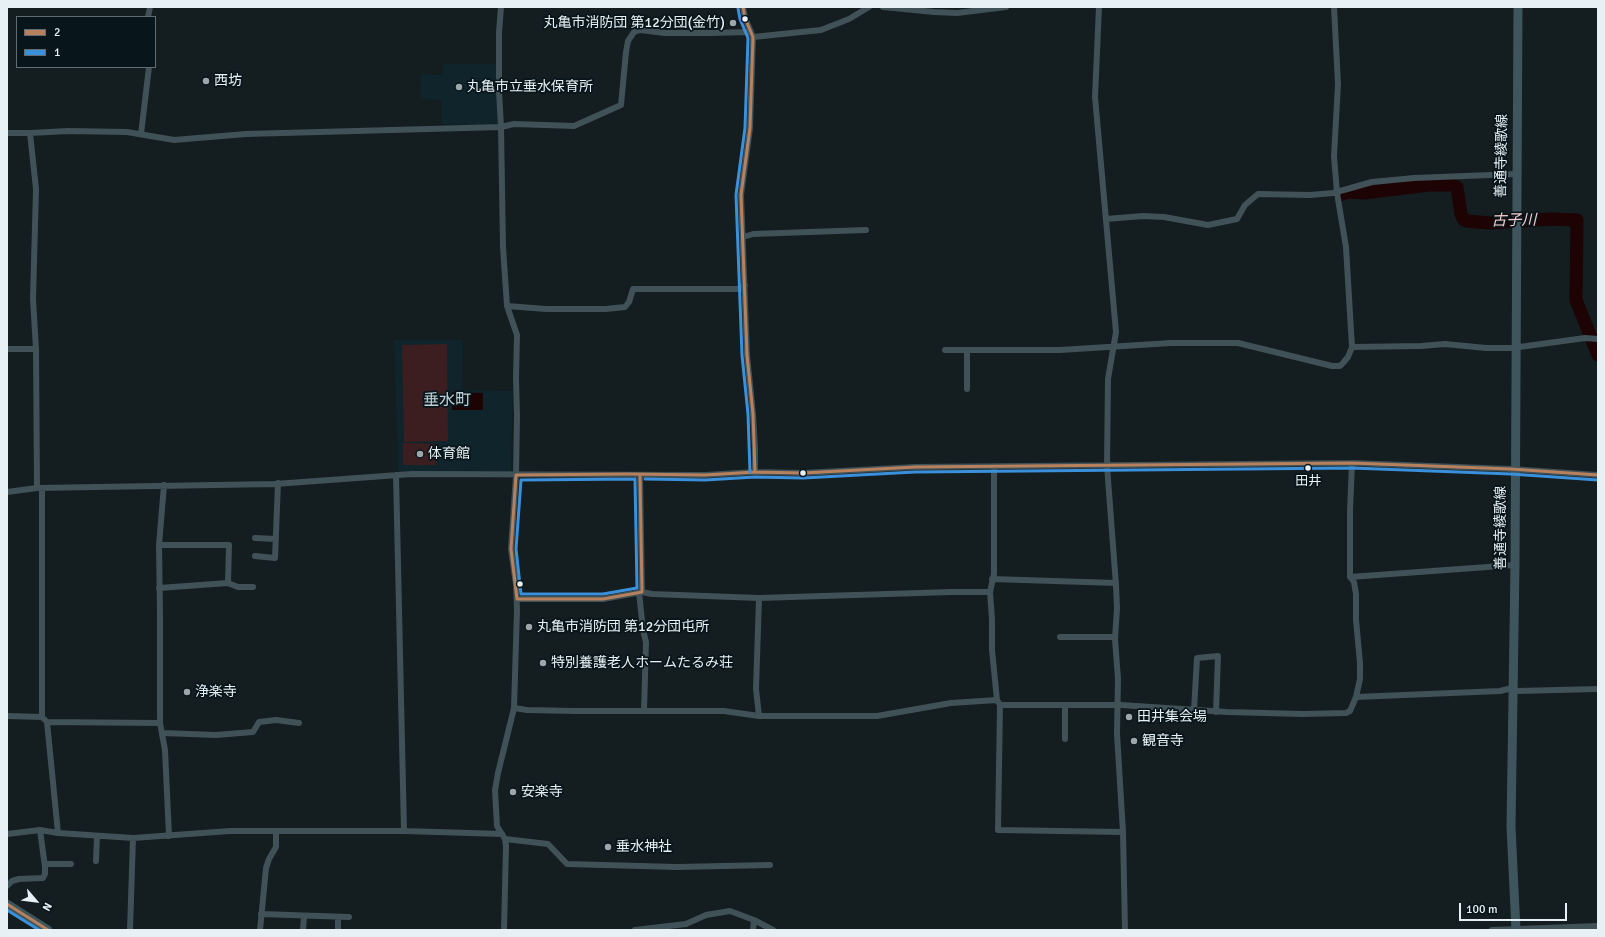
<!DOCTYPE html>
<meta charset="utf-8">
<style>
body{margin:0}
#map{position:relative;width:1605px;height:937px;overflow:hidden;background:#141d1f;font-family:Signika,sans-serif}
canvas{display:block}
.frame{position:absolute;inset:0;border:8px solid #e7f1f5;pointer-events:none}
.legend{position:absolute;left:16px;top:16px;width:140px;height:52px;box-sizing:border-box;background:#08151b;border:1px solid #616d72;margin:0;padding:5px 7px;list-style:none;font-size:12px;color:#e7f1f5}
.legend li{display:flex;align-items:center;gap:8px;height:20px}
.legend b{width:20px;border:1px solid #616d72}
.north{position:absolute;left:16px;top:881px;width:40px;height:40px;-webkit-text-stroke:3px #08151b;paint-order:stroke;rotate:118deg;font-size:11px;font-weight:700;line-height:16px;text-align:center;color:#e7f1f5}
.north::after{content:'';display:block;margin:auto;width:14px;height:18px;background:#e7f1f5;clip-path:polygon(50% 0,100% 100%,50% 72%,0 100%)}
.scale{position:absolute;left:1459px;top:903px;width:108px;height:18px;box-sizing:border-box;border:2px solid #e7f1f5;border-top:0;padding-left:5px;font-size:12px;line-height:14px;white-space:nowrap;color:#e7f1f5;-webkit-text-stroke:3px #08151b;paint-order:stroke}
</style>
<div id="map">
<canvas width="1605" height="937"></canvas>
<div class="frame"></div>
<ul class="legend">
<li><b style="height:5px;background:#b6815c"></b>2</li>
<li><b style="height:5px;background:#3a90db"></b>1</li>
</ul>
<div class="north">N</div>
<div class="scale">100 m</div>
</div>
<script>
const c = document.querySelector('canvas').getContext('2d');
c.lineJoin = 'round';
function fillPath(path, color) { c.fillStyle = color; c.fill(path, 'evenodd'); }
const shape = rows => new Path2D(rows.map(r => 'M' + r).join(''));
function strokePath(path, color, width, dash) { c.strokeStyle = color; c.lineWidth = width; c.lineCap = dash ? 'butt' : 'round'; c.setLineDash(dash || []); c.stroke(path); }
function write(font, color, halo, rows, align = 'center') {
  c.font = font + ' Signika,"Noto Sans JP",sans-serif'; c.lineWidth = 3.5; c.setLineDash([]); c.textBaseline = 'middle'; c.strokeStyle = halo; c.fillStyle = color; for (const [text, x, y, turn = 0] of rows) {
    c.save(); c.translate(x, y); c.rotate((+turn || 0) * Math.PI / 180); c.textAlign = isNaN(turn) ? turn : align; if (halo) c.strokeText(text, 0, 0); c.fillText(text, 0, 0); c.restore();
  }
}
const built = shape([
 [443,64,498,64,497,125,442,124,442,100,420,99,421,74,443,75],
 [394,340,463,340,462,390,513,391,511,474,398,473]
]);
const green = shape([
 [447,344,448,441,404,442,402,345],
 [403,443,436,444,436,465,403,465]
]);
const water = shape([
 [452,392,483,393,483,410,452,410]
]);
const river = shape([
 [1340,195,1348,192,1364,193,1429,185,1452,185,1457,187,1461,214,1464,220,1467,221,1489,223,1552,219,1577,220,1576,300,1598,355]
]);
const street = shape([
 [501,7,499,32,499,91,501,127,503,247,507,306,517,335,516,378,517,416,516,475,511,549,516,585,517,610,514,708,498,773,495,790,497,826,505,839,506,846,504,930],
 [743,7,745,18,753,37,750,128,741,195,747,355,753,414,755,448,755,472],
 [883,7,934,12,957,13,1006,7],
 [1099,7,1095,97,1116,332,1108,379,1107,466,1116,585,1117,608,1115,639,1118,679,1117,734,1123,832,1125,930],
 [148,17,150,7],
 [753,37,821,30,849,19,869,7],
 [7,133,30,133,68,131,127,132,174,140,246,134,501,127,514,124,574,126,621,105,626,52,628,41,634,32,640,30,665,33,711,33,750,32],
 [30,133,36,189,33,299,36,349,37,488],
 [141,134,149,67],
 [1106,219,1143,216,1164,217,1208,225,1237,219,1245,205,1258,194,1310,195,1333,193,1372,182,1414,178,1516,174],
 [743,237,753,234,866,230],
 [507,306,546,309,606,309,625,307,629,302,633,289,740,289,745,285],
 [1352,347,1421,346,1445,344,1486,348,1512,348,1585,338,1598,339],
 [7,349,36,349],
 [945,350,1060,350,1171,343,1238,343,1332,366,1340,366,1343,363,1348,357,1352,347,1346,247,1337,193,1334,156,1338,84,1334,7],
 [967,350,967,389],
 [994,467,994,574,990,592,992,619,992,650,997,700,1000,705,998,830,1123,832],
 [396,475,404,831],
 [640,475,642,592],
 [164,485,159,545,160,613,160,723,165,750,169,836],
 [42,488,42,717],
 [7,492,37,488,275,484,412,474,705,475,755,472,803,473,915,467,1352,463,1511,469,1598,475],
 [255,538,276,539],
 [159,545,229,545,228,583,238,587,253,587],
 [255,556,275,558,278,483],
 [1350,577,1515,565],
 [992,579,1116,583],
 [159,588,228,583],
 [639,592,643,630,646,642,644,711],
 [517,599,603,599,642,592,652,594,759,598,951,592,990,592],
 [1060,637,1115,637],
 [1356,697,1500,691,1512,688,1517,691,1598,689],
 [1000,705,1121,705,1227,712,1303,714,1346,713,1350,711,1356,697,1360,679,1360,663,1356,620,1356,594,1354,582,1350,577,1350,511,1352,463],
 [1065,705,1065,739],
 [514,708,527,710,575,711,724,711,759,716,877,716,951,703,997,700],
 [1194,710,1197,658,1218,656,1216,712],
 [7,716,42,717,47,722,160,723],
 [759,716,756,689,759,598],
 [47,722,58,833],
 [162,733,216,735,253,732,259,722,276,720,299,723],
 [7,834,40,830,58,833,133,838,230,831,404,831,502,834],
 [505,839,548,844,567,864,677,867,770,865],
 [96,861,97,836],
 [45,864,71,864],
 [7,886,12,881,19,879,43,878,45,874,45,867,40,830],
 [261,914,349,917],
 [130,930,133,838],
 [260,930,266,868,269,859,276,847,276,831],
 [303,930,304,916],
 [338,930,338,917],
 [635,930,686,924,706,915,730,911,754,920,773,930],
 [753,930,754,920],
 [1492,930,1598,926]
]);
const primary = shape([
 [7,904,48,930],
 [1516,930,1511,827,1515,565,1518,7]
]);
const bus1 = shape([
 [743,7,745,18,753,37,750,128,741,195,747,355,753,414,755,472],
 [640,475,642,592,603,599,517,599,511,549,516,475,628,474,705,475,755,472,803,473,915,467,1352,463,1511,469,1598,475],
 [7,904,48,930]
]);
const bus2 = shape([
 [738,8,740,19,748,38,745,128,736,195,742,355,748,414,750,472],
 [635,479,637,588,603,594,521,594,516,549,521,480,635,479],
 [645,479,705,480,755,477,803,478,915,472,1352,468,1511,474,1598,480],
 [7,910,39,930]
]);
const markers = [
 [745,19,3.5,"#e7f1f5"],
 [733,23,4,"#9da7aa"],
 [206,81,4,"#9da7aa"],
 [459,87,4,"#9da7aa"],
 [420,454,4,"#9da7aa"],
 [1308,468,3.5,"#e7f1f5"],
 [803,473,3.5,"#e7f1f5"],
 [520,584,3.5,"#e7f1f5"],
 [529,627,4,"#9da7aa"],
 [543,663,4,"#9da7aa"],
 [187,692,4,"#9da7aa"],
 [1129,717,4,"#9da7aa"],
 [1134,741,4,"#9da7aa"],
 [513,792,4,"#9da7aa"],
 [608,847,4,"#9da7aa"]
];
const busNames = [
 ["田井",1308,482]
];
const poiNames = [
 ["丸亀市消防団 第12分団(金竹)",725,23,"right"],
 ["西坊",214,81],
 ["丸亀市立垂水保育所",467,87],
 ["体育館",428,454],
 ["丸亀市消防団 第12分団屯所",537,627],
 ["特別養護老人ホームたるみ荘",551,663],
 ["浄楽寺",195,692],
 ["田井集会場",1137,717],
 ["観音寺",1142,741],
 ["安楽寺",521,792],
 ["垂水神社",616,847]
];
const streetNames = [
 ["善通寺綾歌線",1502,156,-89],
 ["善通寺綾歌線",1501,528,-90]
];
const waterNames = [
 ["古子川",1514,221,-1]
];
const quarterNames = [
 ["垂水町",447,401]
];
fillPath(built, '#0f242b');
fillPath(green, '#3d1e20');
fillPath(water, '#1e0304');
strokePath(river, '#1e0304', 13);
strokePath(street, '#405157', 6);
strokePath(primary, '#3e555d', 9);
strokePath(bus1, '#b6815c', 3);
strokePath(bus2, '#3a90db', 3);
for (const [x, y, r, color] of markers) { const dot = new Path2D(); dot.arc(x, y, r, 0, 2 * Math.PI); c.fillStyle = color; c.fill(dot); strokePath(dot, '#08151b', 1.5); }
write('13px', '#e7f1f5', '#08151b', busNames);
write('14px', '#e7f1f5', '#08151b', poiNames, 'left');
write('14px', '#e7f1f5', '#08151b', streetNames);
write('italic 15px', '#f5cccb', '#08151b', waterNames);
write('16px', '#bfd1d9', '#08151b', quarterNames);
</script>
